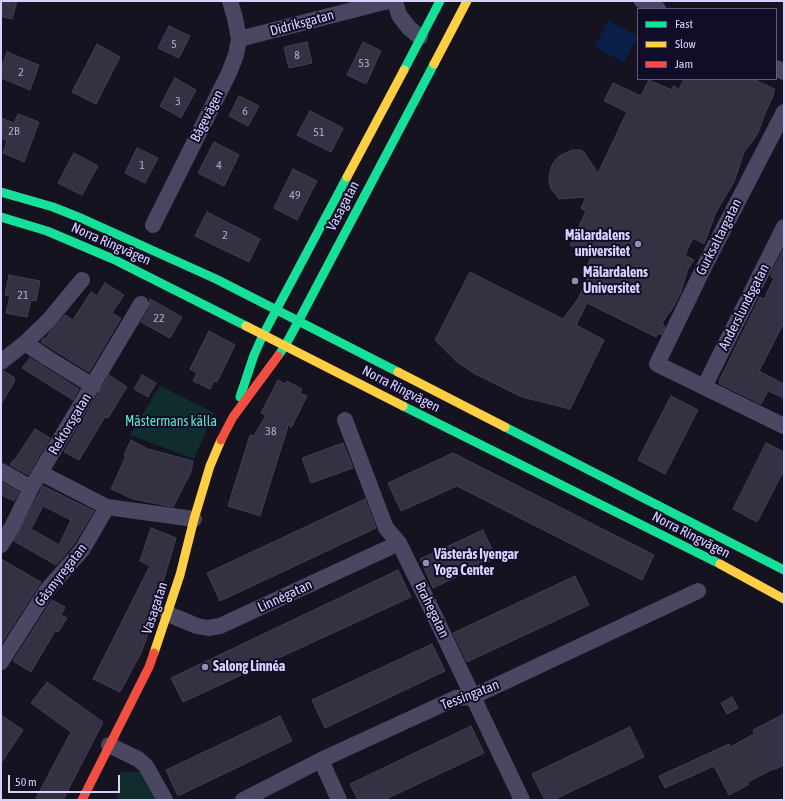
<!DOCTYPE html>
<meta charset="utf-8">
<style>
body{margin:0}
#map{position:relative;width:785px;height:801px;overflow:hidden;background:#161320;font-family:"Asap Condensed",sans-serif}
canvas{display:block}
.frame{position:absolute;inset:0;border:2px solid #d8d2ff;pointer-events:none}
.legend{position:absolute;left:637px;top:8px;width:140px;height:72px;box-sizing:border-box;background:#120d26;border:1px solid #615c7d;margin:0;padding:5px 7px;list-style:none;font-size:12px;color:#d8d2ff}
.legend li{display:flex;align-items:center;gap:8px;height:20px}
.legend b{width:20px;border:1px solid #615c7d}
.scale{position:absolute;left:8px;top:775px;width:112px;height:18px;box-sizing:border-box;border:2px solid #d8d2ff;border-top:0;padding-left:5px;font-size:12px;line-height:14px;white-space:nowrap;color:#d8d2ff;-webkit-text-stroke:3px #120d26;paint-order:stroke}
</style>
<div id="map">
<canvas width="785" height="801"></canvas>
<div class="frame"></div>
<ul class="legend">
<li><b style="height:5px;background:#16e098"></b>Fast</li>
<li><b style="height:5px;background:#ffcf43"></b>Slow</li>
<li><b style="height:5px;background:#f24e42"></b>Jam</li>
</ul>
<div class="scale">50 m</div>
</div>
<script>
const c = document.querySelector('canvas').getContext('2d');
c.lineJoin = 'round';
function fillPath(path, color) { c.fillStyle = color; c.fill(path, 'evenodd'); }
const shape = rows => new Path2D(rows.map(r => 'M' + r).join(''));
function strokePath(path, color, width, dash) { c.strokeStyle = color; c.lineWidth = width; c.lineCap = dash ? 'butt' : 'round'; c.setLineDash(dash || []); c.stroke(path); }
function write(font, color, halo, rows, align = 'center') {
  c.font = font + ' "Asap Condensed",sans-serif'; c.lineWidth = 4; c.setLineDash([]); c.textBaseline = 'middle'; c.strokeStyle = halo; c.fillStyle = color; for (const [text, x, y, turn = 0] of rows) {
    c.save(); c.translate(x, y); c.rotate((+turn || 0) * Math.PI / 180); c.textAlign = isNaN(turn) ? turn : align; if (halo) c.strokeText(text, 0, 0); c.fillText(text, 0, 0); c.restore();
  }
}
const green = shape([
 [160,386,214,413,194,459,130,435],
 [121,772,145,772,156,800,116,800]
]);
const water = shape([
 [608,20,638,36,624,63,595,47]
]);
const building = shape([
 [1,1,17,1,12,19,1,16,1,1],
 [169,26,190,36,179,58,158,48,169,26],
 [307,42,312,63,289,68,284,47,307,42],
 [363,42,381,51,366,84,347,75,363,42],
 [97,44,120,57,96,104,72,92,97,44],
 [7,52,39,65,30,90,1,78,1,68,7,52],
 [175,78,196,90,181,118,160,106,175,78],
 [684,79,753,79,775,89,773,93,774,94,766,111,757,135,744,152,734,182,716,212,704,244,693,238,685,255,694,260,688,269,681,292,674,306,662,323,665,327,661,335,658,333,656,337,587,303,576,325,604,340,570,409,522,397,475,374,457,362,435,340,470,272,563,319,578,299,588,277,585,271,592,255,570,245,586,211,581,208,586,197,559,199,551,189,549,181,550,171,553,163,558,157,565,153,572,150,581,150,584,152,598,173,627,112,604,101,613,83,641,96,649,80,672,90,673,86,679,89,684,79],
 [239,96,259,106,248,126,229,116,239,96],
 [310,111,343,128,331,152,297,135,310,111],
 [18,114,39,122,24,162,3,153,7,141,1,138,1,118,14,123,18,114],
 [214,142,239,155,224,186,198,173,214,142],
 [137,148,158,158,145,183,125,173,137,148],
 [74,153,98,166,82,195,58,183,74,153],
 [293,169,317,181,297,220,274,208,293,169],
 [207,212,260,239,249,262,195,236,207,212],
 [784,248,784,322,759,371,784,384,784,398,768,391,761,404,720,384,719,381,760,297,764,299,774,278,771,277,771,274,784,248],
 [9,275,40,281,36,301,31,300,27,317,6,313,10,296,5,295,9,275],
 [105,283,124,295,112,313,121,318,89,372,41,342,44,338,46,339,49,333,65,315,73,320,91,292,97,296,105,283],
 [150,299,182,317,170,338,141,322,149,309,150,299],
 [209,331,235,345,217,382,214,381,210,389,193,381,197,373,190,369,209,331],
 [30,358,79,389,73,400,22,368,30,358],
 [1,371,4,371,15,378,13,384,1,404,1,371],
 [109,375,127,387,108,418,105,417,79,460,64,452,109,375],
 [142,375,156,383,148,397,134,389,142,375],
 [278,380,285,384,287,381,302,389,300,393,307,396,291,428,289,423,260,516,228,506,250,435,254,436,266,415,261,413,278,380],
 [671,396,698,410,665,474,638,460,671,396],
 [35,429,50,438,28,475,10,465,13,460,14,461,35,429],
 [131,440,148,449,193,461,191,472,173,507,133,499,111,489,126,456,124,455,131,440],
 [343,443,353,468,311,483,302,458,343,443],
 [766,443,784,452,784,470,757,522,733,509,766,443],
 [453,453,654,555,642,580,457,486,401,511,388,483,453,453],
 [3,483,19,492,14,501,1,495,1,488,3,483],
 [43,486,94,511,74,544,56,565,14,541,43,486],
 [43,506,71,520,59,545,31,529,43,506],
 [365,499,376,528,220,601,207,573,365,499],
 [151,528,176,538,146,640,141,653,120,692,93,679,150,566,140,561,151,528],
 [483,530,496,558,433,588,420,559,483,530],
 [1,559,41,582,1,644,1,559],
 [398,570,411,597,183,702,171,678,398,570],
 [575,576,589,605,467,662,453,633,575,576],
 [52,600,65,607,61,615,67,618,58,632,55,631,31,672,13,661,52,600],
 [432,644,445,671,325,728,312,700,432,644],
 [47,682,103,722,63,800,35,800,71,732,31,703,47,682],
 [732,697,738,708,727,714,721,703,732,697],
 [784,714,784,765,773,770,773,769,748,782,748,785,729,795,714,766,665,788,659,776,729,744,730,747,754,734,753,730,784,714],
 [1,715,23,730,1,763,1,715],
 [280,716,292,741,178,796,166,770,280,716],
 [471,726,484,753,384,800,358,800,350,784,471,726],
 [630,727,644,757,553,800,545,800,532,774,630,727]
]);
const street = shape([
 [395,1,399,15,409,28,420,37],
 [642,1,658,9],
 [239,39,388,1],
 [776,68,784,72],
 [784,112,706,263,657,364,784,426],
 [153,225,229,73,236,55,239,39,235,18,230,1],
 [25,343,49,359,93,386],
 [1,362,25,343,48,321,82,280],
 [704,387,784,227],
 [345,420,386,528,399,543,426,598,522,800],
 [1,471,31,488],
 [41,473,107,507,194,519],
 [1,545,12,527,31,488,141,304],
 [168,614,197,626,208,628,220,626,399,543],
 [1,662,47,590,82,550,107,507],
 [109,745,138,759,146,766,165,800],
 [321,760,339,800],
 [243,800,321,760,456,698,472,697,698,591]
]);
const fast = shape([
 [404,70,440,1],
 [1,192,53,207,83,219,216,279,398,372],
 [1,217,47,231,113,259,246,326],
 [278,356,285,346,298,322,434,64],
 [240,397,254,355,263,335,347,177],
 [403,406,720,564],
 [505,427,784,570]
]);
const slow = shape([
 [434,64,467,1],
 [347,177,404,70],
 [246,326,403,406],
 [398,372,505,427],
 [720,564,784,599],
 [154,653,180,575,194,519,210,466,221,440]
]);
const jam = shape([
 [221,440,233,417,278,356],
 [82,800,149,667,154,653]
]);
const markers = [
 [638,244,4,"#948fb1"],
 [575,281,4,"#948fb1"],
 [426,563,4,"#948fb1"],
 [205,667,4,"#948fb1"]
];
const numberNames = [
 ["5",174,44],
 ["8",297,55],
 ["53",364,63],
 ["2",21,72],
 ["3",178,101],
 ["6",245,111],
 ["2B",14,131],
 ["51",319,132],
 ["1",142,165],
 ["4",219,165],
 ["49",295,195],
 ["2",225,235],
 ["21",23,295],
 ["22",159,318],
 ["38",271,431]
];
const streetNames = [
 ["Didriksgatan",302,23,-15],
 ["Bågevägen",207,116,-63],
 ["Vasagatan",343,206,-62],
 ["Gurksaltargatan",719,237,-63],
 ["Norra Ringvägen",111,244,24],
 ["Anderslundsgatan",744,307,-63],
 ["Norra Ringvägen",401,389,27],
 ["Rektorsgatan",70,424,-59],
 ["Norra Ringvägen",691,535,27],
 ["Gåsmyregatan",61,575,-52],
 ["Linnégatan",285,596,-25],
 ["Vasagatan",155,608,-72],
 ["Brahegatan",432,610,64],
 ["Tessingatan",470,695,-21]
];
const poiNames = [
 ["Mälardalens",630,236,"right"],
 ["universitet",630,252,"right"],
 ["Mälardalens",583,273],
 ["Universitet",583,289],
 ["Västerås Iyengar",434,555],
 ["Yoga Center",434,571],
 ["Salong Linnéa",213,667]
];
const parkNames = [
 ["Mästermans källa",171,422]
];
fillPath(green, '#112c2d');
fillPath(water, '#0a1f45');
fillPath(building, '#343142');
strokePath(building, '#423e54', 1);
strokePath(street, '#494761', 16);
strokePath(fast, '#16e098', 9);
strokePath(slow, '#ffcf43', 9);
strokePath(jam, '#f24e42', 9);
for (const [x, y, r, color] of markers) { const dot = new Path2D(); dot.arc(x, y, r, 0, 2 * Math.PI); c.fillStyle = color; c.fill(dot); strokePath(dot, '#120d26', 1.5); }
write('12px', '#afaad0', null, numberNames);
write('14px', '#d8d2ff', '#120d26', streetNames);
write('bold 14px', '#d8d2ff', '#120d26', poiNames, 'left');
write('14px', '#58e5c4', '#120d26', parkNames);
</script>
